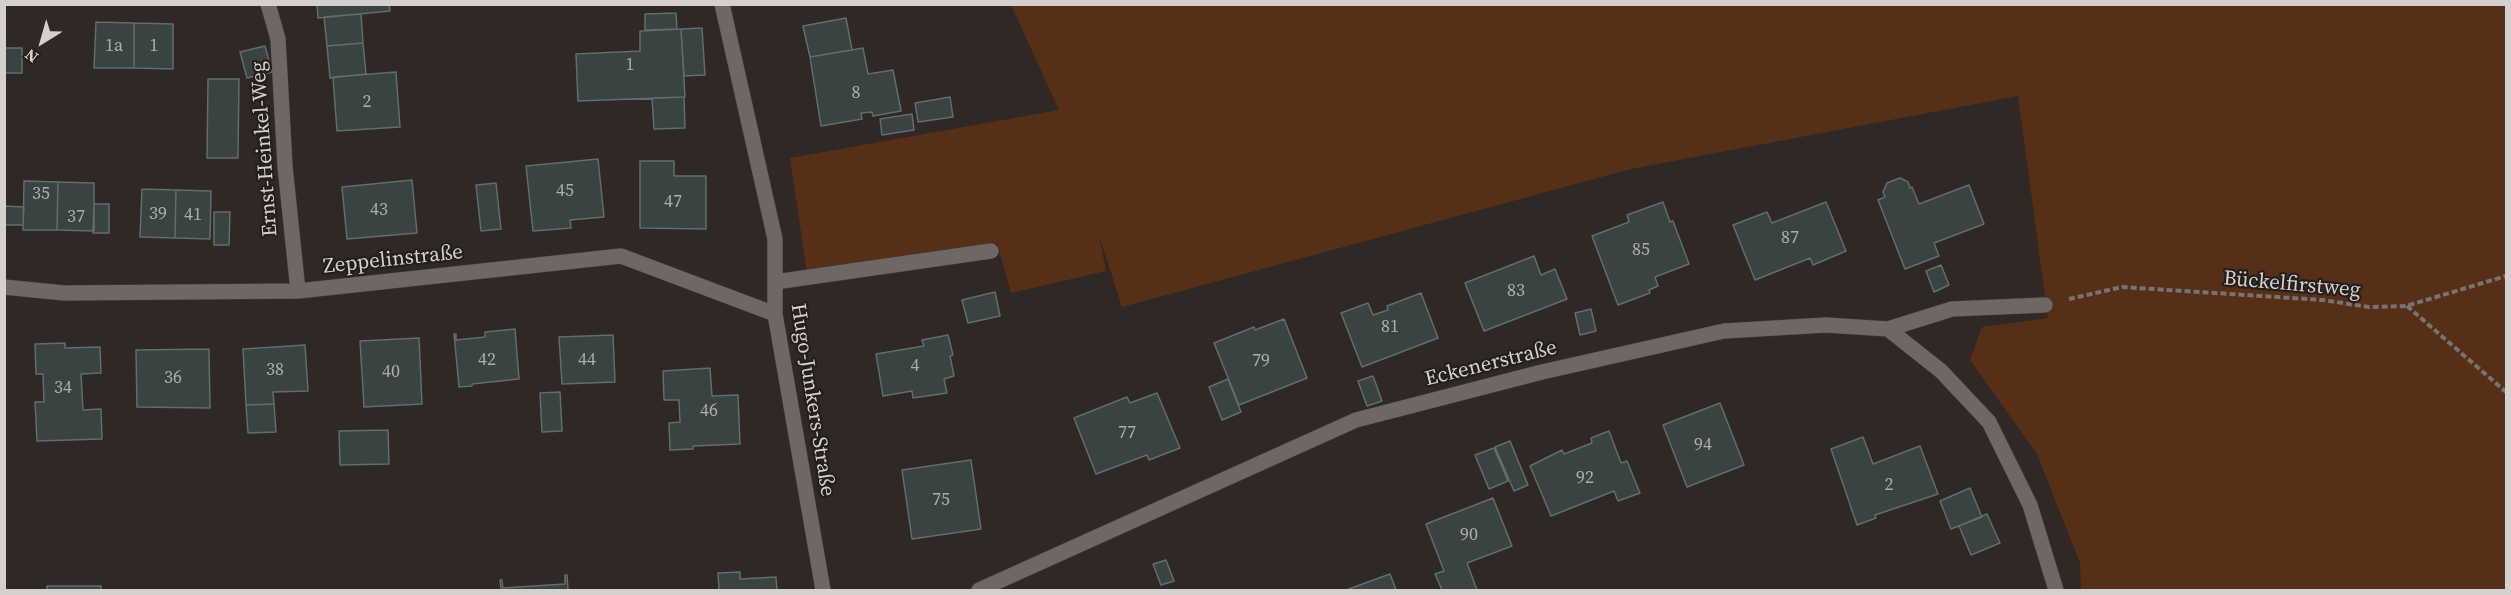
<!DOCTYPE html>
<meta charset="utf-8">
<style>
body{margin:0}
#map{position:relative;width:2511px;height:595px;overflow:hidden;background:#2f2825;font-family:"Source Serif 4",serif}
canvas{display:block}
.frame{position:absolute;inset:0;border:6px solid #d5d0ce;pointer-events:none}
.north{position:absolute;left:12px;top:12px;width:60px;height:60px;-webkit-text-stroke:4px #251f1b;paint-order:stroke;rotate:217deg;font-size:16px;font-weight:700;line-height:24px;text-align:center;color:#d5d0ce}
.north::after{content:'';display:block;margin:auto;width:21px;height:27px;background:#d5d0ce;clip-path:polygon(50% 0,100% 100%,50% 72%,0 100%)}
</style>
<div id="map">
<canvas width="2511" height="595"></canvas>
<div class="frame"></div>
<div class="north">N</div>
</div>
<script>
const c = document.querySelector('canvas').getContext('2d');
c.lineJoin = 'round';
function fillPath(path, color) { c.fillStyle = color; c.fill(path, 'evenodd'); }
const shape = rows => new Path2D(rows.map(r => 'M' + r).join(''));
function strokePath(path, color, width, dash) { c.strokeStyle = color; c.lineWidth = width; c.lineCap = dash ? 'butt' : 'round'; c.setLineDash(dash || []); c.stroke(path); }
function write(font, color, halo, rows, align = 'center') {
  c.font = font + ' "Source Serif 4",serif'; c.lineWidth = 4.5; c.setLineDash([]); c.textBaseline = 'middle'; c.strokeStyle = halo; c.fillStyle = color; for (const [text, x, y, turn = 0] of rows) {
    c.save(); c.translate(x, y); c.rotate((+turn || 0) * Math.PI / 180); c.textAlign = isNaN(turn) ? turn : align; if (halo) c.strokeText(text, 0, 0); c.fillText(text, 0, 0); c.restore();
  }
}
const green = shape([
 [1011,5,2506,5,2506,590,2081,590,2080,563,2037,454,1970,360,1982,327,2048,318,2018,96,1631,169,1122,307,1099,235,1106,271,1011,293,997,243,808,280,790,158,1059,110]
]);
const building = shape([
 [317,4,389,4,390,11,318,18,317,4],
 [676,13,677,29,645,30,645,14,676,13],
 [361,14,363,43,327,46,324,17,361,14],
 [846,18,852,50,810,57,803,26,846,18],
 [96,22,134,23,134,68,94,68,96,22],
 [134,23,173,24,173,69,134,68,134,23],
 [702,28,705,75,684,76,681,29,702,28],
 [681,29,685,97,578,101,576,54,640,51,640,31,681,29],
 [363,43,366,74,330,78,327,46,363,43],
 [265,46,272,72,247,78,240,52,265,46],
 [4,48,22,48,22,73,4,73,4,48],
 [863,48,868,74,893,70,901,111,873,116,872,112,861,113,862,119,821,126,810,57,863,48],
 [396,72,400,127,337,131,333,77,396,72],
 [208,79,239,79,238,158,207,158,208,79],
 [684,97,685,128,654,129,652,98,684,97],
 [950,97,953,117,918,122,915,103,950,97],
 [912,114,914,130,882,135,880,119,912,114],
 [598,159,604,217,570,220,571,228,533,231,526,166,598,159],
 [640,161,674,161,674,176,706,176,706,229,640,228,640,161],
 [1900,178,1908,182,1910,188,1912,187,1919,204,1969,185,1984,224,1934,243,1939,256,1905,269,1878,200,1885,197,1883,192,1887,183,1900,178],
 [412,180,417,233,347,239,342,187,412,180],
 [24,181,58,182,57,230,23,230,24,181],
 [58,182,94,183,94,231,57,230,58,182],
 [496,183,501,229,481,231,476,185,496,183],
 [142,189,176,190,175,238,140,237,142,189],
 [176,190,211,191,210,239,175,238,176,190],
 [1663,202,1670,222,1673,221,1689,264,1655,277,1658,286,1649,290,1650,293,1618,305,1592,236,1629,222,1627,215,1663,202],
 [1826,202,1846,251,1813,265,1810,258,1755,280,1733,225,1767,212,1772,223,1826,202],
 [94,204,109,204,109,233,93,233,94,204],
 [4,206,24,207,23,225,4,225,4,206],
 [214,212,230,212,229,245,214,245,214,212],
 [1534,256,1541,275,1555,269,1567,299,1484,331,1465,283,1534,256],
 [1941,265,1949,285,1934,292,1926,271,1941,265],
 [995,292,1000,316,968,323,962,300,995,292],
 [1421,293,1438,338,1362,367,1341,313,1368,303,1373,315,1388,310,1387,306,1421,293],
 [1591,309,1596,331,1580,335,1575,313,1591,309],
 [1284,319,1307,378,1239,405,1214,343,1254,327,1255,330,1284,319],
 [515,329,519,379,472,384,472,386,459,387,454,334,456,334,456,340,485,337,485,332,515,329],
 [613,335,615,382,562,384,559,337,613,335],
 [948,335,953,355,950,356,954,376,944,379,947,393,913,398,912,391,883,396,876,354,924,346,922,340,948,335],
 [419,338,422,404,364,407,360,341,419,338],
 [65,343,65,348,100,347,101,373,81,374,83,410,101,409,102,439,37,441,35,402,44,402,43,374,36,374,35,344,65,343],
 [305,345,308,391,273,392,274,404,246,405,243,349,305,345],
 [209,349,210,408,137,407,136,350,209,349],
 [710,368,712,396,738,395,740,444,693,446,693,449,670,450,669,423,680,422,679,400,664,400,663,371,710,368],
 [1373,376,1382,401,1367,406,1358,381,1373,376],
 [1228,379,1241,412,1222,420,1209,387,1228,379],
 [560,392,562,431,542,432,540,393,560,392],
 [1157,393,1180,448,1149,460,1147,455,1096,474,1074,418,1127,397,1130,403,1157,393],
 [1720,403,1744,465,1687,487,1663,425,1720,403],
 [274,404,276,432,248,433,246,405,274,404],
 [388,430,389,464,340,465,339,431,388,430],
 [1609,431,1621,463,1627,461,1640,493,1618,501,1614,491,1551,516,1530,466,1562,450,1564,454,1592,443,1591,438,1609,431],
 [1863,437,1873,464,1920,446,1938,494,1875,515,1876,518,1857,525,1831,449,1863,437],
 [1510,441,1528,485,1514,491,1495,447,1510,441],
 [1494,448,1508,481,1489,489,1475,455,1494,448],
 [971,460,981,529,912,539,902,470,971,460],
 [1970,488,1982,517,1951,529,1940,501,1970,488],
 [1493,498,1512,546,1467,563,1477,590,1442,590,1435,574,1444,571,1426,524,1493,498],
 [1987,514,2000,543,1971,555,1959,526,1987,514],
 [1166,560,1174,581,1161,585,1153,564,1166,560],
 [740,572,740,579,776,577,777,590,719,590,718,573,740,572],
 [1390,574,1396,590,1346,590,1390,574],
 [565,575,567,575,568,590,501,590,500,580,502,580,503,588,565,584,565,575],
 [47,586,101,586,101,590,47,590,47,586]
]);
const path = shape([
 [2069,299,2122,287,2323,300,2369,307,2406,306,2506,276],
 [2407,306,2506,392]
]);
const minor = shape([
 [268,4,278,39,285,166,298,291],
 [722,4,775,239,775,314,823,590],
 [775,282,991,251],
 [4,287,64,293,298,291,621,256,775,314],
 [1888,329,1941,371,1989,422,2030,505,2056,590],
 [979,590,1356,420,1542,372,1724,331,1826,325,1888,329,1952,309,2045,305]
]);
const numberNames = [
 ["1a",114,46],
 ["1",154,46],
 ["1",630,65],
 ["8",856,93],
 ["2",367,102],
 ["45",565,191],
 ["35",41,194],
 ["47",673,202],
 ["43",379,210],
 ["39",158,214],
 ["41",193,215],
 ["37",76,217],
 ["87",1790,238],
 ["85",1641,250],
 ["83",1516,291],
 ["81",1390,327],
 ["42",487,360],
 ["44",587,360],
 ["79",1261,361],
 ["4",915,366],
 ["38",275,370],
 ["40",391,372],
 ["36",173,378],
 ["34",63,388],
 ["46",709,411],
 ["77",1127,433],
 ["94",1703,445],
 ["92",1585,478],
 ["2",1889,485],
 ["75",941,500],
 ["90",1469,535]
];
const streetNames = [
 ["Ernst-Heinkel-Weg",265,149,-94],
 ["Zeppelinstraße",393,260,-6],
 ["Bückelfirstweg",2292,285,5],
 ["Eckenerstraße",1491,364,-14],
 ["Hugo-Junkers-Straße",812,400,81]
];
fillPath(green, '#572f17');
fillPath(building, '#394341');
strokePath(building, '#636d6b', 1.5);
strokePath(minor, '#484340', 16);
strokePath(path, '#787270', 4, [6, 3]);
strokePath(minor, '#6f6763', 15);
write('18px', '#aeadab', null, numberNames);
write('21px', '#d5d0ce', '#251f1b', streetNames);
</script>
